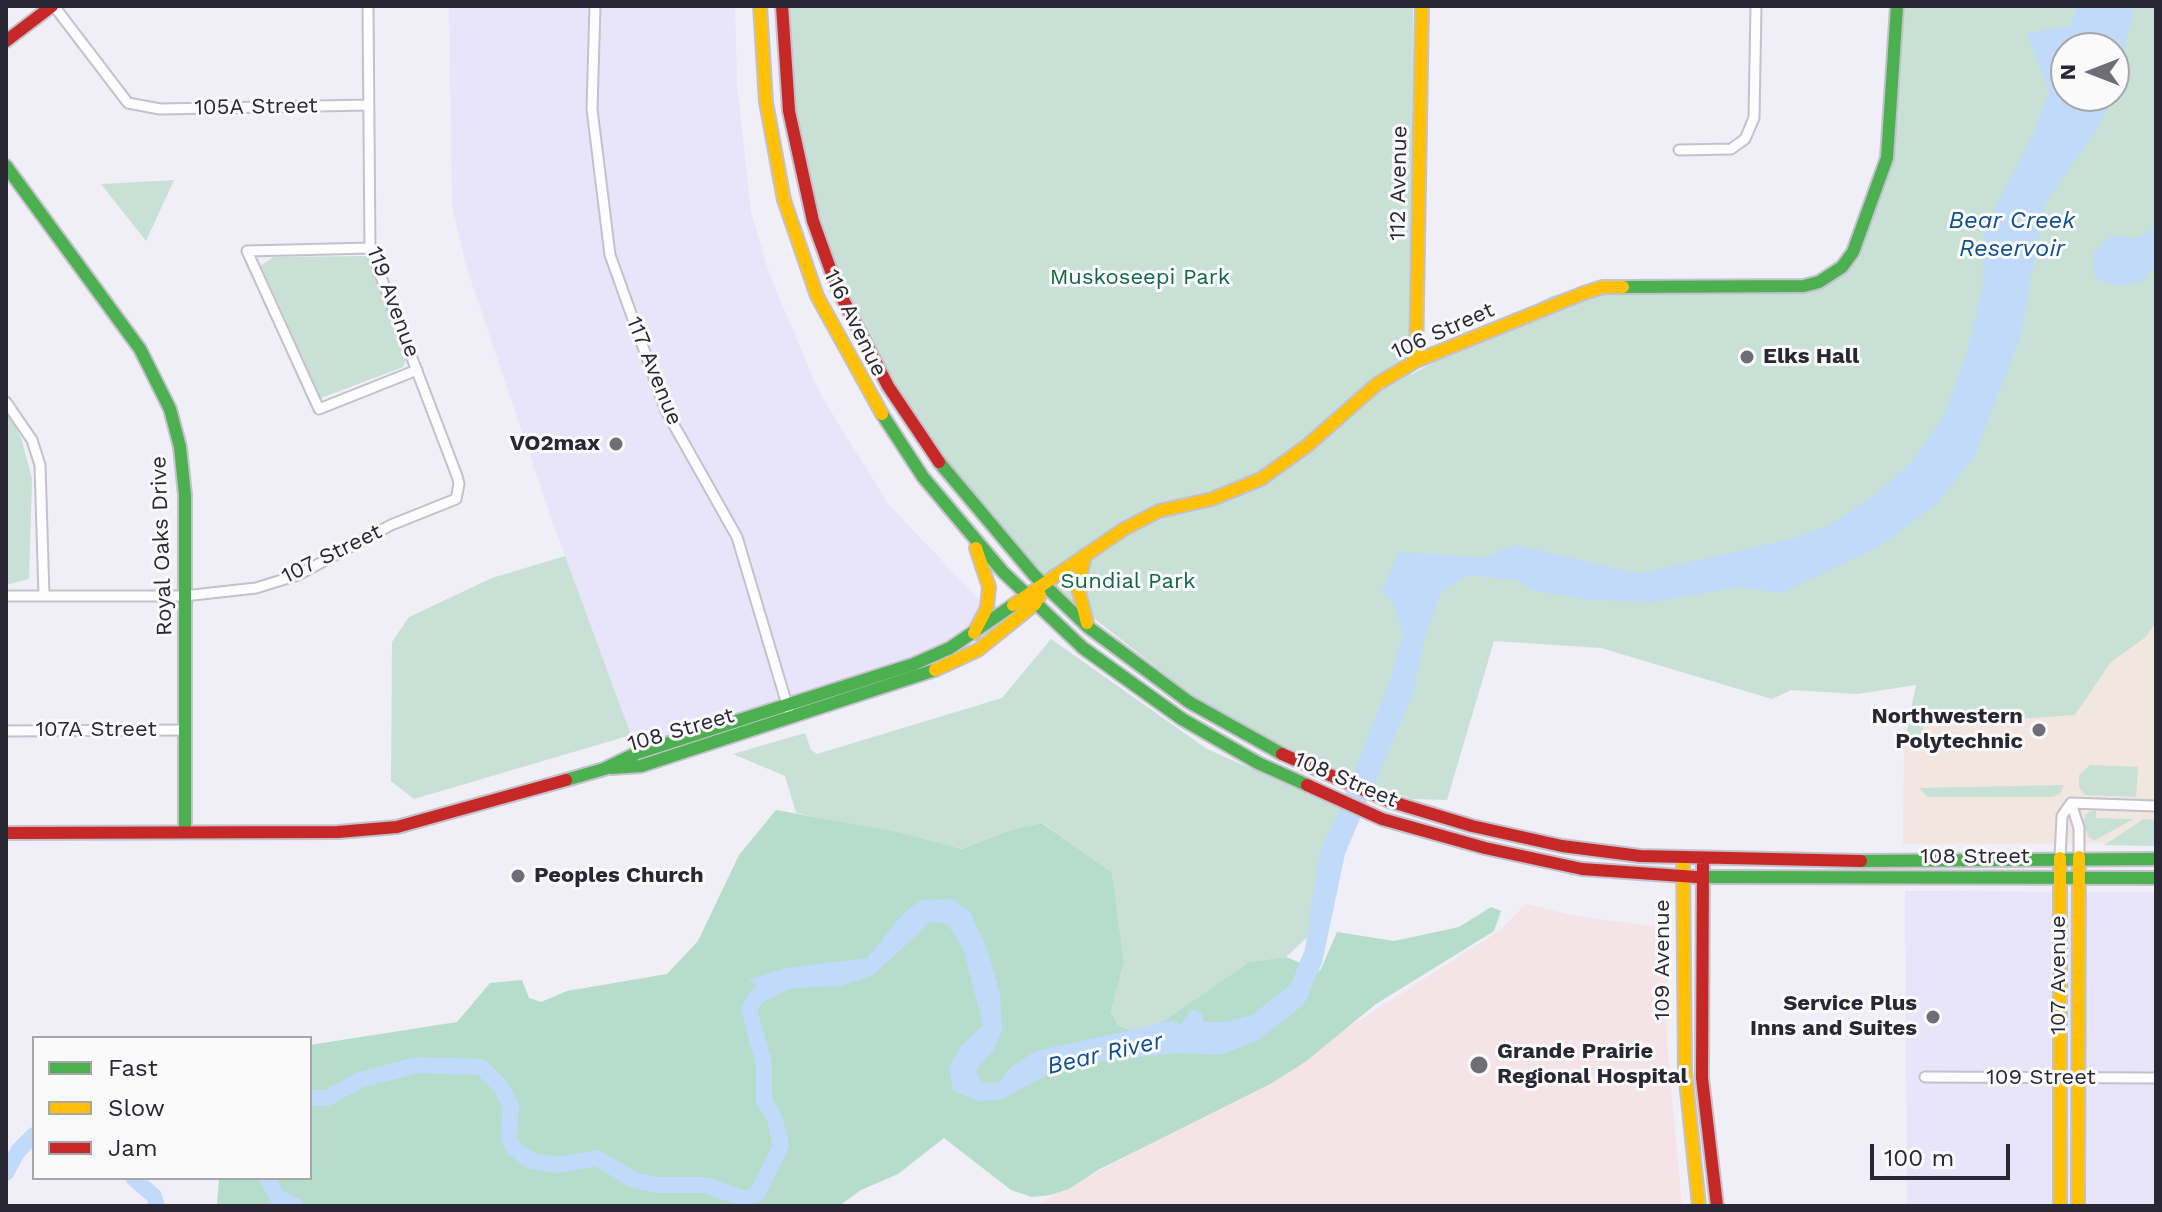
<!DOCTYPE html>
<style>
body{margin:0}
#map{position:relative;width:2162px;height:1212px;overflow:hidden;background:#f0eef6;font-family:"Work Sans",sans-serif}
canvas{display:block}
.frame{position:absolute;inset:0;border:8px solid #292734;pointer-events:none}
.legend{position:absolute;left:32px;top:1036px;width:280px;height:144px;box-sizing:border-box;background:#fafafa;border:2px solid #a6a6ab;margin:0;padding:10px 14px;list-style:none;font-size:24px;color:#292734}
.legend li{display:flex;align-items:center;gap:16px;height:40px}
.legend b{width:40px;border:2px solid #a6a6ab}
.north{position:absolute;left:2050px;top:32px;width:80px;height:80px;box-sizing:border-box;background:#fafafa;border:2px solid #a6a6ab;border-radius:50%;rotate:270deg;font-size:22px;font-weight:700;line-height:32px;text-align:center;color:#292734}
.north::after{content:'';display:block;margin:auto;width:28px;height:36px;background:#6f6d78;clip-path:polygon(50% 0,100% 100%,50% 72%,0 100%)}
.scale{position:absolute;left:1870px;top:1144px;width:140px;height:36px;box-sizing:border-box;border:4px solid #292734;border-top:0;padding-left:10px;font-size:24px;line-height:28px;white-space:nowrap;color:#292734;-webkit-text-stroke:6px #fafafa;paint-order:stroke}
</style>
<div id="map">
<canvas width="2162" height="1212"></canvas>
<div class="frame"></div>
<ul class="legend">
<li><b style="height:10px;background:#4caf50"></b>Fast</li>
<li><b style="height:10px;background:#ffc107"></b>Slow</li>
<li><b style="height:10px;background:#c62828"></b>Jam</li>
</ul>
<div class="north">N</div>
<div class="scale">100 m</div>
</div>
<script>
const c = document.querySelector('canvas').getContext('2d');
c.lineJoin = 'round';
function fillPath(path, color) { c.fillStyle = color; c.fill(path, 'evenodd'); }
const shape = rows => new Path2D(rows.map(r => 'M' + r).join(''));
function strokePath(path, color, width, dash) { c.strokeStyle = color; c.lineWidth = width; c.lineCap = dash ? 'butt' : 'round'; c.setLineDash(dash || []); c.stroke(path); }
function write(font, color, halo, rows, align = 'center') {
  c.font = font + ' "Work Sans",sans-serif'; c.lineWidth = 6; c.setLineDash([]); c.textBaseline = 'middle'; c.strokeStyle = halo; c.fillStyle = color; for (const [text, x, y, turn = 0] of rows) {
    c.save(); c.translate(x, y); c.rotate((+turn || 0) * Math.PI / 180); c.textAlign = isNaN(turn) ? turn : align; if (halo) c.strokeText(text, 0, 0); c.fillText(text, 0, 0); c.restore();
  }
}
const built = shape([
 [449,6,735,6,737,83,751,212,770,276,819,392,888,504,987,608,982,623,950,648,637,753,553,523,466,266,452,205],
 [1905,891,2156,892,2156,1206,1907,1206]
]);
const education = shape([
 [2156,622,2156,843,1903,844,1904,744,1908,738,1922,726,2075,715,2111,662,2146,637]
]);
const medical = shape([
 [1526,904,1576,916,1667,928,1667,1044,1682,1206,1034,1206,1257,1086,1499,931]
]);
const green = shape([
 [782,6,1413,6,1411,375,1549,297,1577,288,1682,282,1793,286,1841,264,1857,235,1892,135,1897,6,2156,6,2156,622,2146,637,2111,662,2075,715,1923,726,1922,734,1908,738,1904,744,1916,685,1857,694,1791,690,1772,699,1601,648,1494,641,1447,800,1412,799,1329,769,1216,711,1175,682,1024,563,997,535,869,355,803,186],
 [2066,48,2114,48,2114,96,2066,96],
 [174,180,146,241,101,184],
 [370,256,407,357,403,367,321,398,261,266,273,257],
 [6,411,21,437,32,479,29,579,6,585],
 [565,556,631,735,414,799,391,781,392,642,409,617,492,578],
 [1051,639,1207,749,1351,813,1325,921,1286,957,1249,962,1159,1024,1132,1031,1118,1025,1111,1012,1124,962,1112,874,1043,823,1011,830,963,849,796,813,785,776,733,754,805,733,811,750,817,754,1002,698],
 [2090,765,2138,767,2136,797,2085,795,2079,787,2079,775],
 [2064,785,2060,794,2052,797,1928,797,1919,788],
 [2096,809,2096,818,2134,819,2095,840,2089,838,2083,822,2086,814],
 [2144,819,2156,820,2156,846,2104,845]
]);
const forest = shape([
 [776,810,896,832,962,849,1011,830,1042,823,1112,873,1124,962,1111,1012,1118,1025,1132,1031,1159,1024,1249,962,1286,957,1320,971,1337,932,1394,941,1459,927,1491,907,1501,911,1494,931,1376,1004,1305,1062,1272,1083,1098,1170,1069,1189,1050,1195,1032,1197,1011,1190,944,1138,898,1174,861,1190,839,1206,217,1206,219,1178,310,1178,310,1045,457,1022,490,983,522,980,529,998,541,1002,567,991,667,974,698,941,739,855]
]);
const water = shape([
 [2078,6,2134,6,2114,92,2114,48,2066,48,2066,96,2112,96,2097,129,2045,204,2020,337,1974,457,1933,507,1876,548,1782,593,1740,587,1652,602,1591,600,1535,591,1517,580,1468,575,1442,591,1426,632,1412,695,1345,854,1322,963,1304,1004,1257,1041,1219,1055,1181,1053,1098,1061,1047,1075,1000,1100,978,1101,953,1091,949,1067,961,1046,983,1025,963,948,947,924,931,922,872,976,841,986,794,988,768,996,749,980,785,968,867,958,902,915,920,900,952,899,970,912,986,946,1000,993,1002,1029,994,1050,976,1070,982,1083,1000,1082,1012,1066,1036,1051,1171,1021,1181,1024,1191,1009,1201,1013,1204,1022,1225,1022,1252,1015,1291,984,1305,949,1320,850,1337,816,1392,675,1403,632,1393,603,1382,592,1398,552,1484,558,1516,545,1639,574,1792,539,1830,525,1874,496,1911,463,1944,417,1967,352,1983,286,1984,229,2034,133,2049,90,2027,33,2070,26],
 [2156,226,2156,265,2140,283,2114,285,2095,278,2093,255,2111,236,2139,238]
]);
const river = shape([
 [310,1098,327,1098,360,1080,417,1065,481,1067,501,1087,511,1106,509,1138,514,1149,532,1161,558,1165,597,1158,634,1180,656,1185,706,1185,745,1199,757,1194,781,1146,775,1119,764,1101,764,1064,749,1009,757,996,783,983],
 [6,1173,18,1151,34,1135],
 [133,1178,154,1196,157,1206],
 [267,1178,277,1197,296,1206]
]);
const street = shape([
 [54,6,128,103,160,109,369,105],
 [595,6,592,109,610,255,666,411,737,537,791,718],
 [1679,150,1731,149,1745,139,1754,118,1756,6],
 [370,248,247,251,319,409,417,370],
 [6,402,32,440,40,465,44,596],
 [6,596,184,596,256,588,298,575,391,525,456,499,459,484,457,476,370,248,368,6],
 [6,731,186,730],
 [2071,803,2156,806],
 [2071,803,2079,828,2079,857],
 [2060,858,2062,816,2071,803],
 [1925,1077,2156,1078]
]);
const fast = shape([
 [6,166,140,349,170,409,180,447,185,495,185,832],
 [1623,287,1804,286,1819,282,1842,267,1853,252,1887,158,1897,6],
 [882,414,923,477,1003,572,1083,648,1182,719,1258,763,1307,785],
 [939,462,1034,575,1088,627,1189,702,1282,754],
 [611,768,641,766,935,670],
 [566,780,604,769,637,753,914,664,950,648,1013,605],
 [1861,861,2156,859],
 [1696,877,2156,878]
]);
const slow = shape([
 [760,6,766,102,784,200,817,296,882,414],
 [1416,361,1422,6],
 [1085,555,1078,588,1087,623],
 [1013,605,1124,529,1159,511,1212,499,1261,479,1308,445,1377,384,1416,361,1584,293,1603,287,1623,287],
 [974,633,987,608,989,587,976,548],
 [935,670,978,650,1035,604,1040,595],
 [1683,858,1685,1071,1699,1206],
 [2060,858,2060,1206],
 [2078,1206,2079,857]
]);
const jam = shape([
 [782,6,789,111,813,221,837,288,888,386,939,462],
 [6,41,52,6],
 [1282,754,1389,801,1472,826,1562,846,1640,856,1861,861],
 [1307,785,1382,819,1485,848,1582,869,1696,877],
 [6,833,338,832,397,827,566,780],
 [1703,859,1702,1078,1717,1206]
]);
const markers = [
 [1747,357,8,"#6f6d78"],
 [616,444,8,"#6f6d78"],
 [2039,730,8,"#6f6d78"],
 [518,876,8,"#6f6d78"],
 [1933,1017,8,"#6f6d78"],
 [1479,1065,10,"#6f6d78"]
];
const streetNames = [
 ["105A Street",256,107,-1],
 ["112 Avenue",1399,183,-89],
 ["119 Avenue",393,302,70],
 ["116 Avenue",855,323,64],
 ["106 Street",1443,331,-24],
 ["117 Avenue",654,371,68],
 ["Royal Oaks Drive",162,546,-92],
 ["107 Street",332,554,-26],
 ["107A Street",96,730],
 ["108 Street",681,730,-16],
 ["108 Street",1346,780,23],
 ["108 Street",1975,857],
 ["109 Avenue",1663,960,-90],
 ["107 Avenue",2059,975,-90],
 ["109 Street",2041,1078]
];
const parkNames = [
 ["Muskoseepi Park",1140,278],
 ["Sundial Park",1128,582]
];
const poiNames = [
 ["Elks Hall",1763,357],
 ["VO2max",600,444,"right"],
 ["Northwestern",2023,717,"right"],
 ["Polytechnic",2023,742,"right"],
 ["Peoples Church",534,876],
 ["Service Plus",1917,1004,"right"],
 ["Inns and Suites",1917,1029,"right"],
 ["Grande Prairie",1497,1052],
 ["Regional Hospital",1497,1077]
];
const waterNames = [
 ["Bear Creek",2012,221],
 ["Reservoir",2012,249],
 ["Bear River",1105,1054,-13]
];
fillPath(built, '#e8e4fa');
fillPath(education, '#f2e6e1');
fillPath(medical, '#f4e4e8');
fillPath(green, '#c8e0d6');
fillPath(forest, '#b6dccc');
fillPath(water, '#c1dafa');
strokePath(river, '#c1dafa', 16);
strokePath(street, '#c3c1cb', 13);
strokePath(fast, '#c3c1cb', 16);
strokePath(slow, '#c3c1cb', 16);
strokePath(jam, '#c3c1cb', 16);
strokePath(street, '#fdfcfe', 9);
strokePath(fast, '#4caf50', 12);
strokePath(slow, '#ffc107', 12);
strokePath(jam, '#c62828', 12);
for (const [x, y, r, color] of markers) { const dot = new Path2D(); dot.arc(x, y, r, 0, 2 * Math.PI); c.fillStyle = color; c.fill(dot); strokePath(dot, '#fafafa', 3); }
write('22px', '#292734', '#fafafa', streetNames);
write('22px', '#126746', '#fafafa', parkNames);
write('bold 22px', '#292734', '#fafafa', poiNames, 'left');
write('italic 24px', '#10508d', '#fafafa', waterNames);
</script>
